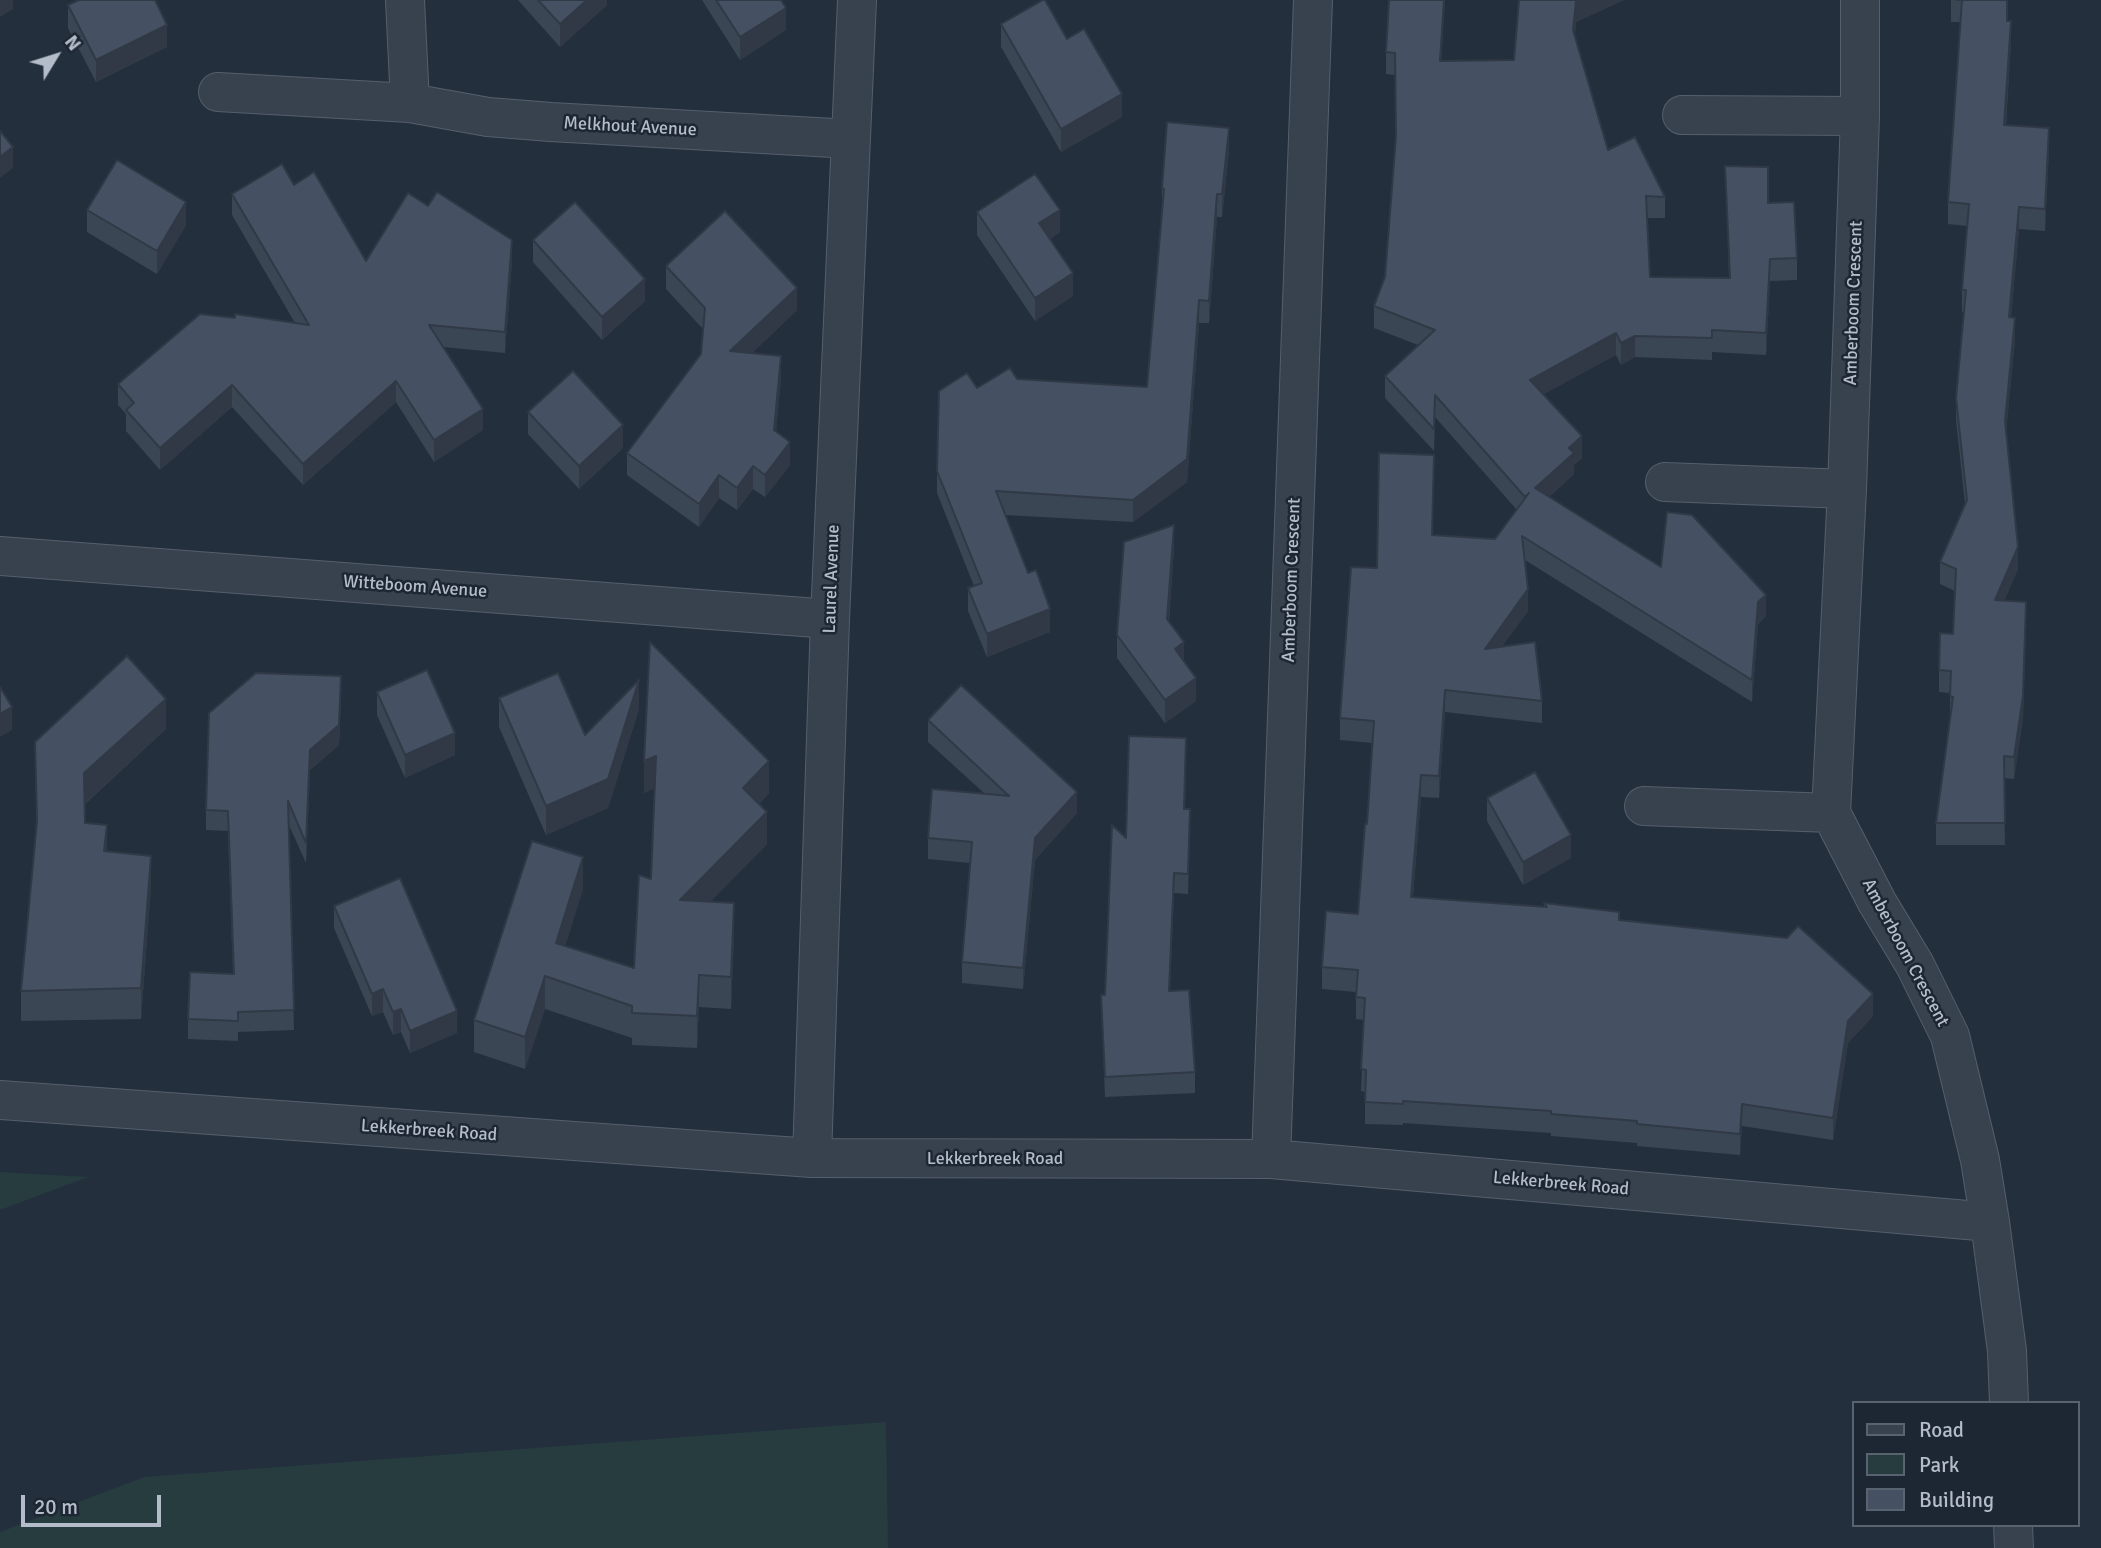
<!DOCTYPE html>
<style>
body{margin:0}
#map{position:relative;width:2101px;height:1548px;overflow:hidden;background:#242f3e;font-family:Signika,sans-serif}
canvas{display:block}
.legend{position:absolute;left:1852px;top:1401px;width:228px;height:126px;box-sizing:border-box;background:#1d2633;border:2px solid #59626f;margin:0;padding:9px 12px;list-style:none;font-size:21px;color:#b4bcc9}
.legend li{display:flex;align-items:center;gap:14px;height:35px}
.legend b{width:35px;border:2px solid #59626f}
.north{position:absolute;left:21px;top:21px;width:70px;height:70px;-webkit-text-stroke:5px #1d2633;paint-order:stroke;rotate:52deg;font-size:19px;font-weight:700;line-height:28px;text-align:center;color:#b4bcc9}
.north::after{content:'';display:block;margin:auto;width:24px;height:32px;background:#b4bcc9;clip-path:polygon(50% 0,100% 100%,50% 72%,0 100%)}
.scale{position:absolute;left:21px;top:1495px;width:140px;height:32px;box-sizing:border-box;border:4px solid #b4bcc9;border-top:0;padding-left:9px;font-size:21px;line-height:24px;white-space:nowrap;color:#b4bcc9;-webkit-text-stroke:5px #1d2633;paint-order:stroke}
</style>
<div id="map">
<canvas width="2101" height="1548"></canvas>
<ul class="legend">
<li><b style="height:9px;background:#38414e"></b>Road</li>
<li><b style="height:19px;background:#263c3f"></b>Park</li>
<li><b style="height:19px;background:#455162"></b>Building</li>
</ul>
<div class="north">N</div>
<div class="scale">20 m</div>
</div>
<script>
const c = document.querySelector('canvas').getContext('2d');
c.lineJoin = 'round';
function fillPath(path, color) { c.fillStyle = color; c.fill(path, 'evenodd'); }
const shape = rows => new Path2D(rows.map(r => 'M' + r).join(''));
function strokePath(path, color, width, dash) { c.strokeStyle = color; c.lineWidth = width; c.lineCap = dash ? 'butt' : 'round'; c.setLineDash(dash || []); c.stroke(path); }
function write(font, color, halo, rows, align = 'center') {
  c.font = font + ' Signika,sans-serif'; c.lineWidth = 5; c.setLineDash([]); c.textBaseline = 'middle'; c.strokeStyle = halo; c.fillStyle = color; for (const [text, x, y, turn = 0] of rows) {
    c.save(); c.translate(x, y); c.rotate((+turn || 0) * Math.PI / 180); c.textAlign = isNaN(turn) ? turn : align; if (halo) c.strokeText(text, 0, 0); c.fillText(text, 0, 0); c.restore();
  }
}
const green = shape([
 [0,1172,88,1177,0,1210],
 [886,1422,888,1548,0,1548,0,1532,144,1477]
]);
const minor = shape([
 [405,0,410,103,488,117,551,122,851,139],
 [1860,0,1860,116,1847,489,1831,813,1877,902,1915,965,1950,1036,1980,1160,1990,1222,2007,1351,2009,1403],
 [218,92,410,103],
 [1682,115,1860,116],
 [1665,482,1847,489],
 [0,556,830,619],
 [1644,806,1831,813],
 [0,1100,812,1158,1271,1159,1990,1222],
 [812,1158,830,619,857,0],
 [1271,1159,1313,0],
 [2013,1525,2014,1548]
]);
const wall = shape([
 [518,0,607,0,607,5,560,47],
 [702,0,781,0,786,30,740,60],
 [1389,0,1445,0,1441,61,1514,60,1519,0,1624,0,1576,22,1575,35,1608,150,1665,197,1665,218,1647,218,1650,277,1729,278,1725,166,1768,203,1797,258,1797,280,1770,281,1766,355,1712,352,1712,360,1635,357,1621,365,1616,355,1543,394,1582,458,1574,465,1574,474,1549,497,1661,567,1766,616,1758,624,1752,702,1525,560,1528,611,1502,646,1542,701,1542,723,1445,712,1439,798,1421,797,1413,897,1544,907,1544,903,1619,920,1873,1016,1848,1043,1833,1140,1742,1126,1740,1155,1637,1146,1637,1143,1551,1136,1551,1133,1403,1123,1403,1125,1365,1124,1365,1092,1361,1091,1364,1020,1356,1019,1356,992,1322,989,1322,967,1358,914,1367,824,1372,743,1340,740,1340,718,1377,568,1433,535,1495,539,1517,510,1435,417,1434,451,1385,398,1385,376,1418,345,1374,328,1374,306,1385,277,1396,138,1395,75,1386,74,1386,52],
 [1951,0,2008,0,2007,21,2011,43,2006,125,2049,150,2045,231,2019,229,2011,317,2015,340,2006,432,2018,569,2004,601,2026,624,2023,718,2014,779,2004,778,2005,845,1936,845,1936,823,1950,718,1950,693,1939,692,1939,670,1953,634,1955,591,1940,584,1940,562,1965,504,1956,420,1956,398,1964,312,1962,312,1962,290,1967,226,1948,224,1948,202,1960,22,1951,22],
 [68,5,167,47,96,82,68,28],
 [1001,24,1067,39,1122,117,1061,152,1001,47],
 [1229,151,1222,217,1217,217,1209,323,1199,323,1187,482,1133,522,1005,515,1050,632,987,657,968,611,968,588,974,586,937,493,937,471,977,388,1147,387,1162,211,1162,188],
 [294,185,366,261,512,261,505,353,443,347,483,430,434,462,396,402,303,485,232,407,160,470,126,431,126,414,118,405,118,384,235,318,295,323,232,215,232,194],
 [87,210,186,225,157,274,87,232],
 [977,212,1060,232,1050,239,1073,296,1035,321,977,235],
 [533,240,645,301,602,340,533,262],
 [666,266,797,310,752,353,781,378,776,431,790,465,765,497,753,489,737,510,719,498,699,527,627,475,627,453,701,354,703,329,666,289],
 [528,412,623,448,579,489,528,434],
 [1174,548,1169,621,1184,662,1196,701,1165,723,1117,658,1117,635],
 [377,692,455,755,405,778,377,715],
 [341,696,339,745,310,770,306,863,288,823,294,1030,238,1032,238,1041,188,1039,188,1019,233,974,228,831,206,830,206,810],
 [499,698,585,735,639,709,608,808,546,835,499,727],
 [928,720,1077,813,1035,860,1023,989,962,983,962,962,970,863,928,859,928,838,984,793,928,742],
 [166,729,85,804,85,823,107,851,151,886,141,1019,21,1021,21,991,36,825],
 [1186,759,1185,809,1190,830,1188,894,1174,893,1170,991,1195,1072,1195,1093,1105,1097,1101,995,1105,995,1126,838],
 [644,761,769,793,759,804,767,844,710,902,734,935,731,1009,699,1007,697,1048,632,1045,632,1038,545,1009,525,1069,474,1052,474,1020,583,889,565,946,634,968,651,879,654,788,644,793],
 [1487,798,1571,858,1523,885,1487,821],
 [334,906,457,1033,410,1053,401,1032,393,1035,383,1012,372,1016,334,928]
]);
const shadedWall = shape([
 [0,0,13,0,13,9,0,17],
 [587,0,607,0,607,5,560,47,560,24],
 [1444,0,1445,0,1440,83,1440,61],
 [1577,0,1624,0,1576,22,1573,52,1573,30,1576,1],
 [786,8,786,30,740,60,740,37],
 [2011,21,2011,43,2004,147,2004,125],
 [167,25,167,47,96,82,96,60],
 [1122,94,1122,117,1061,152,1061,129],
 [1229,128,1229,151,1222,217,1222,194],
 [2049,128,2049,150,2045,231,2045,209],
 [13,147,13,168,0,178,0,157],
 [1217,194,1217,217,1209,323,1209,301],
 [186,202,186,225,157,274,157,251],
 [2019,207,2019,229,2009,339,2009,317],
 [1060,210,1060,232,1039,245,1039,223],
 [512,240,512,261,505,353,505,332],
 [1770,259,1770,281,1766,355,1766,333],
 [1073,273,1073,296,1035,321,1035,298],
 [645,279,645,301,602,340,602,317],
 [797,288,797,310,730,374,730,351],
 [1199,300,1199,323,1187,482,1133,522,1133,500],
 [2015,318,2015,340,2005,443,2005,421],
 [1616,333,1616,355,1530,402,1530,380],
 [1635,336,1635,357,1621,365,1621,343],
 [781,356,781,378,774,453,774,430],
 [396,381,396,402,303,485,303,464],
 [232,385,232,407,160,470,160,448],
 [483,409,483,430,434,462,434,440],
 [623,425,623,448,579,489,579,466],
 [1582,436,1582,458,1574,465,1574,474,1535,510,1535,488,1569,448],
 [790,442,790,465,765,497,765,475],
 [753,466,753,489,737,510,737,488],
 [719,475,719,498,699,527,699,504],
 [1174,525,1174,548,1167,641,1167,619],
 [2018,547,2018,569,1995,622,1995,600],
 [1528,589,1528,611,1485,670,1485,649],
 [1766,595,1766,616,1758,624,1752,702,1752,680,1758,602],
 [2026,602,2023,718,2014,779,2014,757],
 [1050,609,1050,632,987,657,987,634],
 [1184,642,1184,664,1175,649],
 [341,676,339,745,310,770,306,863,310,750],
 [1196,678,1196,701,1165,723,1165,700],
 [639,680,639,709,608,808,546,835,546,806],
 [1445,690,1445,712,1439,798,1439,776],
 [166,699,166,729,84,804,84,773],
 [12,707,12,730,0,737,0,714],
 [455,733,455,755,405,778,405,755],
 [656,756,656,788,644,793,644,761],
 [769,761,769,793,743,820,743,788],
 [1421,775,1421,797,1411,919,1411,897],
 [1077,792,1077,813,1035,860,1023,989,1023,968,1035,838],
 [767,812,767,844,680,932,680,900],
 [107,825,107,856,104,851],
 [1571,835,1571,858,1523,885,1523,862],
 [151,856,151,886,141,1019,141,988],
 [583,857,583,889,556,975,556,943],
 [1174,873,1174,893,1169,1012,1169,991],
 [734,903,734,935,731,1009,731,977],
 [699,975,699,1007,697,1048,697,1016],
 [545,976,545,1009,525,1069,525,1037],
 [383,989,383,1012,372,1016,372,994],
 [1873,994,1873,1016,1848,1043,1833,1140,1833,1118,1848,1021],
 [401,1009,401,1032,393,1035,393,1012],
 [457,1011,457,1033,410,1053,410,1031],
 [1742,1104,1742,1126,1740,1155,1740,1134]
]);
const building = shape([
 [79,0,155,0,167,25,96,60,68,5,79,0],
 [538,0,587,0,560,24,538,0],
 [716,0,781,0,786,8,740,37,716,0],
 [1043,0,1045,0,1067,39,1084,29,1122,94,1061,129,1001,24,1043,0],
 [1389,0,1444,0,1440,61,1514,60,1519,0,1577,0,1576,1,1573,30,1608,150,1635,137,1665,197,1646,196,1650,277,1730,278,1725,166,1768,167,1768,203,1794,202,1797,258,1770,259,1766,333,1712,330,1712,338,1635,336,1621,343,1616,333,1530,380,1582,436,1569,448,1574,453,1535,488,1661,567,1667,512,1692,515,1766,595,1758,602,1752,680,1522,536,1528,589,1485,649,1535,642,1542,701,1445,690,1439,776,1421,775,1411,897,1547,907,1544,903,1619,912,1619,920,1787,938,1798,926,1873,994,1848,1021,1833,1118,1742,1104,1740,1134,1637,1124,1637,1121,1551,1114,1551,1111,1403,1101,1403,1104,1365,1102,1366,1070,1361,1069,1365,998,1356,997,1358,970,1322,967,1326,911,1358,914,1365,824,1367,824,1374,721,1340,718,1351,567,1377,568,1379,453,1434,455,1432,535,1495,539,1529,493,1525,497,1435,395,1434,429,1385,376,1435,330,1374,306,1385,277,1396,136,1395,53,1386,52,1389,0],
 [1957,0,2007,0,2007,21,2011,21,2004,125,2049,128,2045,209,2019,207,2009,317,2015,318,2005,421,2018,547,1995,600,2026,602,2023,696,2014,757,2004,756,2005,823,1936,823,1953,697,1950,696,1951,671,1939,670,1940,633,1953,634,1956,569,1940,562,1967,500,1956,398,1966,290,1962,290,1969,204,1948,202,1962,0,1957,0],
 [1167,122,1229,128,1222,194,1217,194,1209,301,1199,300,1187,459,1133,500,996,491,1028,573,1036,570,1050,609,987,634,968,588,982,583,937,471,939,391,967,373,977,388,1010,368,1017,379,1147,387,1164,189,1162,188,1167,122],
 [0,131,13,147,0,157,0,131],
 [117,160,186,202,157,251,87,210,117,160],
 [282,164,294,185,314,172,366,261,408,193,428,206,437,192,512,240,505,332,429,325,483,409,434,440,396,381,303,464,232,385,160,448,126,410,134,403,118,384,200,314,235,318,235,314,309,325,232,194,282,164],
 [1035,174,1060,210,1039,223,1073,273,1035,298,977,212,1035,174],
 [575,202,645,279,602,317,533,240,575,202],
 [725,211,797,288,730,351,781,356,774,430,790,442,765,475,753,466,737,488,719,475,699,504,627,453,701,354,705,308,666,266,725,211],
 [573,371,623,425,579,466,528,412,573,371],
 [1174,525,1167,619,1184,642,1175,649,1196,678,1165,700,1117,635,1124,542,1174,525],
 [650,642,769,761,743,788,767,812,680,900,734,903,731,977,699,975,697,1016,632,1013,632,1006,545,976,525,1037,474,1020,532,841,583,857,556,943,634,968,639,875,651,879,656,756,644,761,650,642],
 [127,656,166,699,84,773,85,823,107,825,104,851,151,856,141,988,21,991,37,821,35,742,127,656],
 [427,670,455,733,405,755,377,692,427,670],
 [256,673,341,676,339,725,310,750,306,843,288,801,294,1010,238,1012,238,1021,188,1019,190,972,234,974,228,811,206,810,209,713,256,673],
 [558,673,585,735,639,680,608,779,546,806,499,698,558,673],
 [961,685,1077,792,1035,838,1023,968,962,962,972,842,928,838,932,789,1009,796,928,720,961,685],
 [0,687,12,707,0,714,0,687],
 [1129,736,1186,738,1184,809,1190,809,1188,874,1174,873,1169,991,1189,990,1195,1072,1105,1077,1101,995,1105,995,1112,825,1126,838,1129,736],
 [1535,772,1571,835,1523,862,1487,798,1535,772],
 [400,878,457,1011,410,1031,401,1009,393,1012,383,989,372,994,334,906,400,878]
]);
const streetNames = [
 ["Melkhout Avenue",630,127,3],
 ["Amberboom Crescent",1854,303,-88],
 ["Laurel Avenue",832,579,-88],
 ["Amberboom Crescent",1292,580,-88],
 ["Witteboom Avenue",415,587,4],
 ["Amberboom Crescent",1905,953,62],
 ["Lekkerbreek Road",429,1131,4],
 ["Lekkerbreek Road",995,1159],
 ["Lekkerbreek Road",1561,1184,5]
];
fillPath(green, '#263c3f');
strokePath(minor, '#565f6c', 40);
strokePath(minor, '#38414e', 38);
fillPath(wall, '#3b4654');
fillPath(shadedWall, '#303945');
fillPath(building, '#455162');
strokePath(building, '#303945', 2);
write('18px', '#b4bcc9', '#1d2633', streetNames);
</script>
